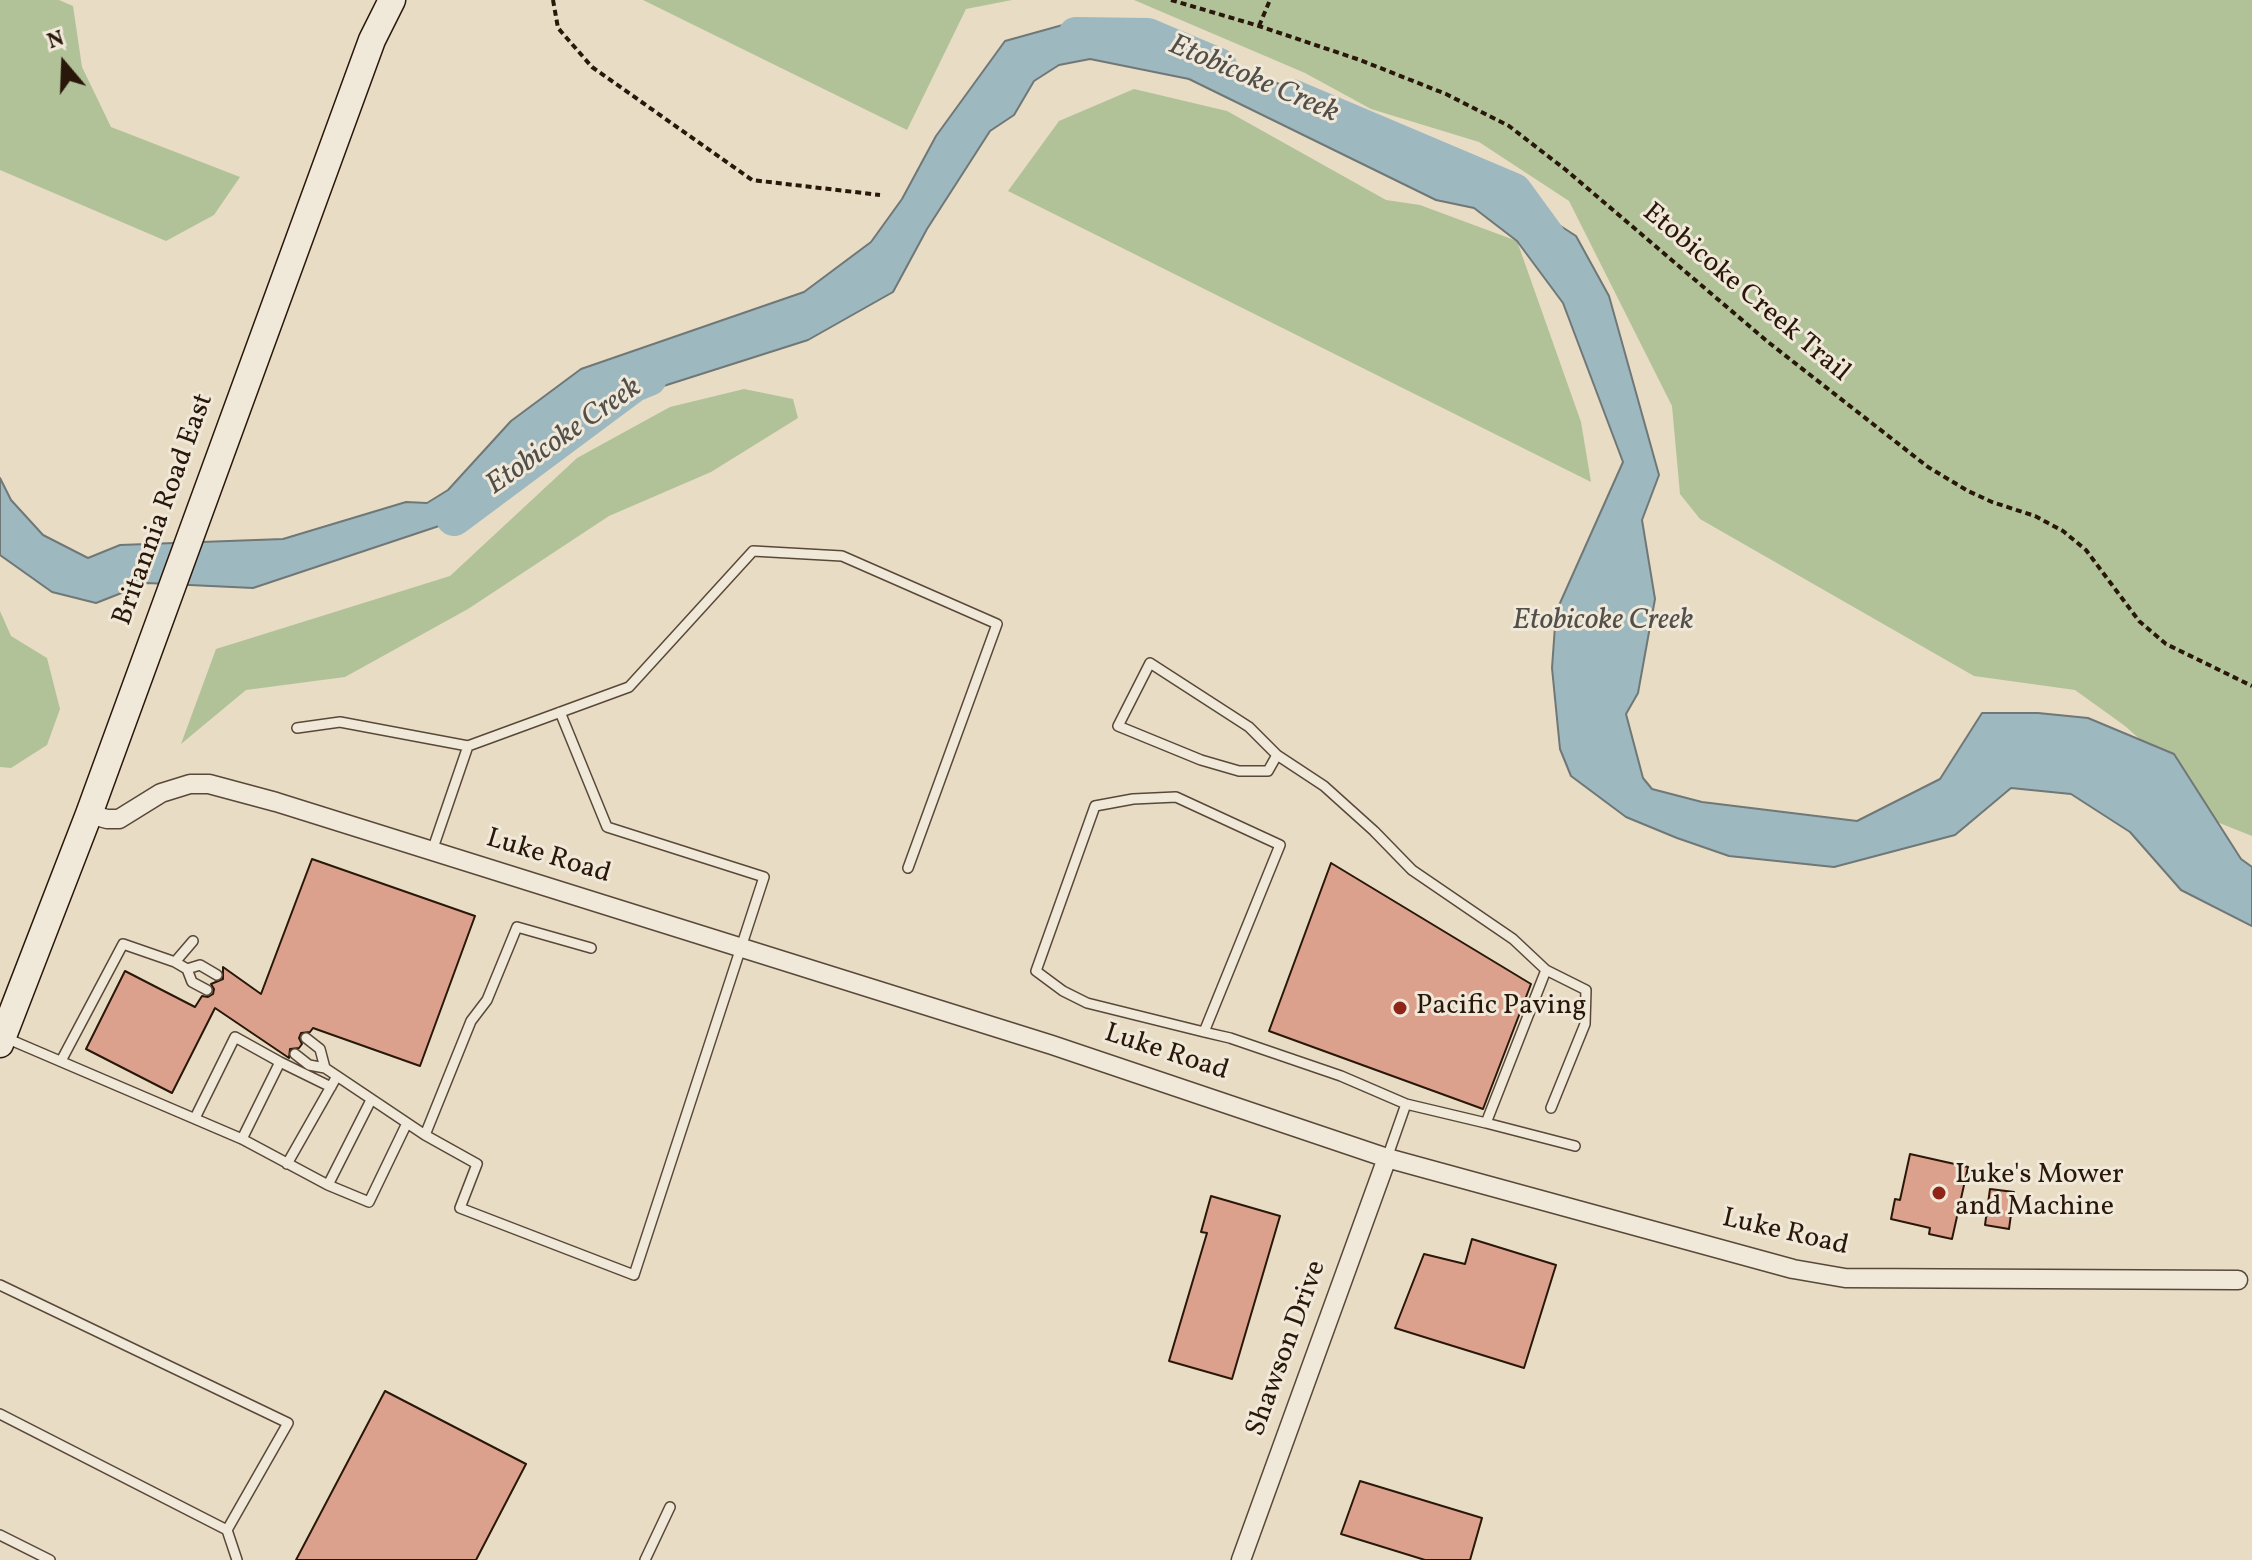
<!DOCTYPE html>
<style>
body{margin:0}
#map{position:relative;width:2252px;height:1560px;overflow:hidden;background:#e8dcc4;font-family:Vollkorn,serif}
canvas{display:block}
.north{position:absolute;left:24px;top:24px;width:80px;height:80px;-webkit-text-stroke:6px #f0e8d9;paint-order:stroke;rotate:341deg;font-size:22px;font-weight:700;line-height:32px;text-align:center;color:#29170a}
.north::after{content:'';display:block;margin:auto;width:28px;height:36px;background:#29170a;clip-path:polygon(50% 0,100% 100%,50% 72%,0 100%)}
</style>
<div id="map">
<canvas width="2252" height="1560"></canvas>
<div class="north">N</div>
</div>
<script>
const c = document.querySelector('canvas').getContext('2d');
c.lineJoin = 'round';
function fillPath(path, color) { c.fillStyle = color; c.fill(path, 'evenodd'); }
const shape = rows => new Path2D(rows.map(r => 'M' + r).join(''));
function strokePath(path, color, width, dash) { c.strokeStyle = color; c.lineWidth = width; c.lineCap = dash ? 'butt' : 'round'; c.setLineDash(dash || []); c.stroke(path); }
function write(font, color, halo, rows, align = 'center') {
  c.font = font + ' Vollkorn,serif'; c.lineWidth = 6; c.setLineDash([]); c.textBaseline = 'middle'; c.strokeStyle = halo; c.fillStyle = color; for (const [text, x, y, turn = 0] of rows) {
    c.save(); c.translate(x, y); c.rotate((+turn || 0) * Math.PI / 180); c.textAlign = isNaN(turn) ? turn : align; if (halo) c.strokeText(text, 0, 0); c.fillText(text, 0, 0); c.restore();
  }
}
const green = shape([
 [0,0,59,0,73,6,82,67,111,127,240,177,214,215,166,241,0,170],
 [643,0,1012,0,966,9,907,130],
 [1134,0,2252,0,2252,836,2217,822,2172,768,2125,726,2075,690,1974,676,1700,519,1680,494,1672,406,1569,201,1479,142,1371,109,1305,73],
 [1134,89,1227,111,1386,200,1420,205,1517,241,1581,422,1591,482,1008,191,1059,121],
 [744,389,793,399,798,418,711,472,609,516,468,609,345,677,246,690,181,744,216,649,450,576,577,458,670,407],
 [0,611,11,636,47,658,60,709,47,745,11,768,0,767]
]);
const water = shape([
 [1070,23,1187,50,1282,85,1394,149,1491,181,1576,236,1609,296,1659,475,1642,520,1655,599,1638,693,1626,714,1643,778,1652,789,1702,802,1857,821,1940,779,1982,713,2038,713,2088,718,2174,754,2241,859,2252,867,2252,926,2181,890,2130,832,2071,794,2011,788,1955,835,1834,867,1729,856,1677,838,1626,817,1571,776,1560,749,1552,668,1556,612,1623,462,1563,303,1517,241,1474,208,1436,200,1189,79,1090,59,1059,65,1034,81,1014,115,990,131,927,229,893,292,808,340,607,404,586,426,510,467,481,504,454,521,253,588,147,583,96,603,52,592,0,555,0,478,11,500,43,535,88,558,120,545,283,539,406,502,427,503,448,490,511,421,581,369,804,292,871,242,902,199,936,136,1005,41,1070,23]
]);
const river = shape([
 [1076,35,1148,36,1219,66],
 [1292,97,1514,191,1549,239],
 [454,518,634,384,649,378]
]);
const building = shape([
 [312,859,475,916,420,1066,313,1028,310,1032,301,1033,299,1038,302,1044,299,1048,290,1049,289,1058,215,1008,172,1093,86,1049,125,971,195,1007,202,996,208,997,213,994,214,989,211,984,223,979,223,967,261,994,312,859],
 [1331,863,1531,984,1483,1109,1269,1031,1331,863],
 [1910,1154,1968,1167,1952,1239,1929,1234,1930,1228,1891,1219,1895,1199,1900,1200,1910,1154],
 [1990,1189,2014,1192,2009,1229,1985,1225,1990,1189],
 [1211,1196,1280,1216,1232,1379,1169,1361,1207,1233,1201,1232,1211,1196],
 [1472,1239,1556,1265,1524,1368,1395,1328,1424,1254,1465,1264,1472,1239],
 [385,1391,526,1464,476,1560,296,1560,385,1391],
 [1360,1481,1482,1518,1470,1560,1425,1560,1341,1534,1360,1481]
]);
const path = shape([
 [553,0,558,28,592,67,752,180,880,195],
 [1171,0,1259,26,1360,60,1446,94,1509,126,1566,170,1768,342,1928,467,1968,491,1992,502,2035,516,2063,531,2086,550,2139,621,2166,644,2252,686],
 [1259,26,1270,0]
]);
const lane = shape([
 [297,728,340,722,468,746,432,851],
 [468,746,629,687,753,551,842,556,997,624,908,868],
 [1277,755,1268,771,1239,771,1201,760,1118,726,1150,663,1249,727,1277,755,1324,786,1374,831,1412,870,1513,939,1546,970,1486,1123,1406,1104,1387,1158],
 [175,962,187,969,192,982,207,990],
 [187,969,200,965,217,975],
 [1546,970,1586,990,1585,1024,1551,1108],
 [1204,1032,1280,845,1176,797,1133,799,1095,806,1036,971,1063,991,1087,1003,1204,1032,1230,1038,1341,1076,1406,1104],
 [6,1038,242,1139,328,1185,371,1100],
 [306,1038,320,1049,325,1068],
 [295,1054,309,1065,325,1068,337,1076],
 [61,1061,123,944,175,962,193,941],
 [280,1062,331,1087],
 [195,1118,235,1037,280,1062,242,1139],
 [1486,1123,1575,1146],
 [425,1135,471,1021,487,1000,517,927,591,948],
 [287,1164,337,1076,425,1135,477,1164,460,1208,634,1275,764,877,607,827,560,712],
 [328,1185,369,1202,407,1123],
 [0,1285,288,1423,227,1530,0,1414],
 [227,1530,237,1560],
 [0,1535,50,1560],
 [645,1560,670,1507]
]);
const street = shape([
 [89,814,107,819,119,819,161,793,190,784,209,784,276,802,1052,1045,1387,1158,1793,1269,1845,1278,2238,1280],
 [1241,1560,1387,1158]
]);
const secondary = shape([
 [0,1044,89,814,372,40,392,0]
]);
const markers = [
 [1400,1008,8,"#8f2418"],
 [1939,1193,8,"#8f2418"]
];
const streetNames = [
 ["Etobicoke Creek Trail",1745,294,40],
 ["Britannia Road East",165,510,-70],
 ["Luke Road",548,858,17],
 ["Luke Road",1166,1054,18],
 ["Luke Road",1785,1234,13],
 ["Shawson Drive",1288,1349,-70]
];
const poiNames = [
 ["Pacific Paving",1416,1008],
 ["Luke's Mower",1955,1177],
 ["and Machine",1955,1209]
];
const waterNames = [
 ["Etobicoke Creek",1253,81,23],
 ["Etobicoke Creek",565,438,-35],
 ["Etobicoke Creek",1603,622]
];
fillPath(green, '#b1c298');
fillPath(water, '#9eb8c0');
strokePath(water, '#6f7877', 2);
strokePath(river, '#9eb8c0', 36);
fillPath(building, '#dca18c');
strokePath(building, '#29170a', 2);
strokePath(lane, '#594838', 12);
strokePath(street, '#594838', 21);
strokePath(secondary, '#29170a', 29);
strokePath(path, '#29170a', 4, [6, 4]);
strokePath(lane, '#f0e8d9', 9);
strokePath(street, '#f0e8d9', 18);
strokePath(secondary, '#f0e8d9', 26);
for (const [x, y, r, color] of markers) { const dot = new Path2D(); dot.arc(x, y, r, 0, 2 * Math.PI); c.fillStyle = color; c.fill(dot); strokePath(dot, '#f0e8d9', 3); }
write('28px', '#29170a', '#f0e8d9', streetNames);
write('28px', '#29170a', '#f0e8d9', poiNames, 'left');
write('italic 30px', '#524f4a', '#f0e8d9', waterNames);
</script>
